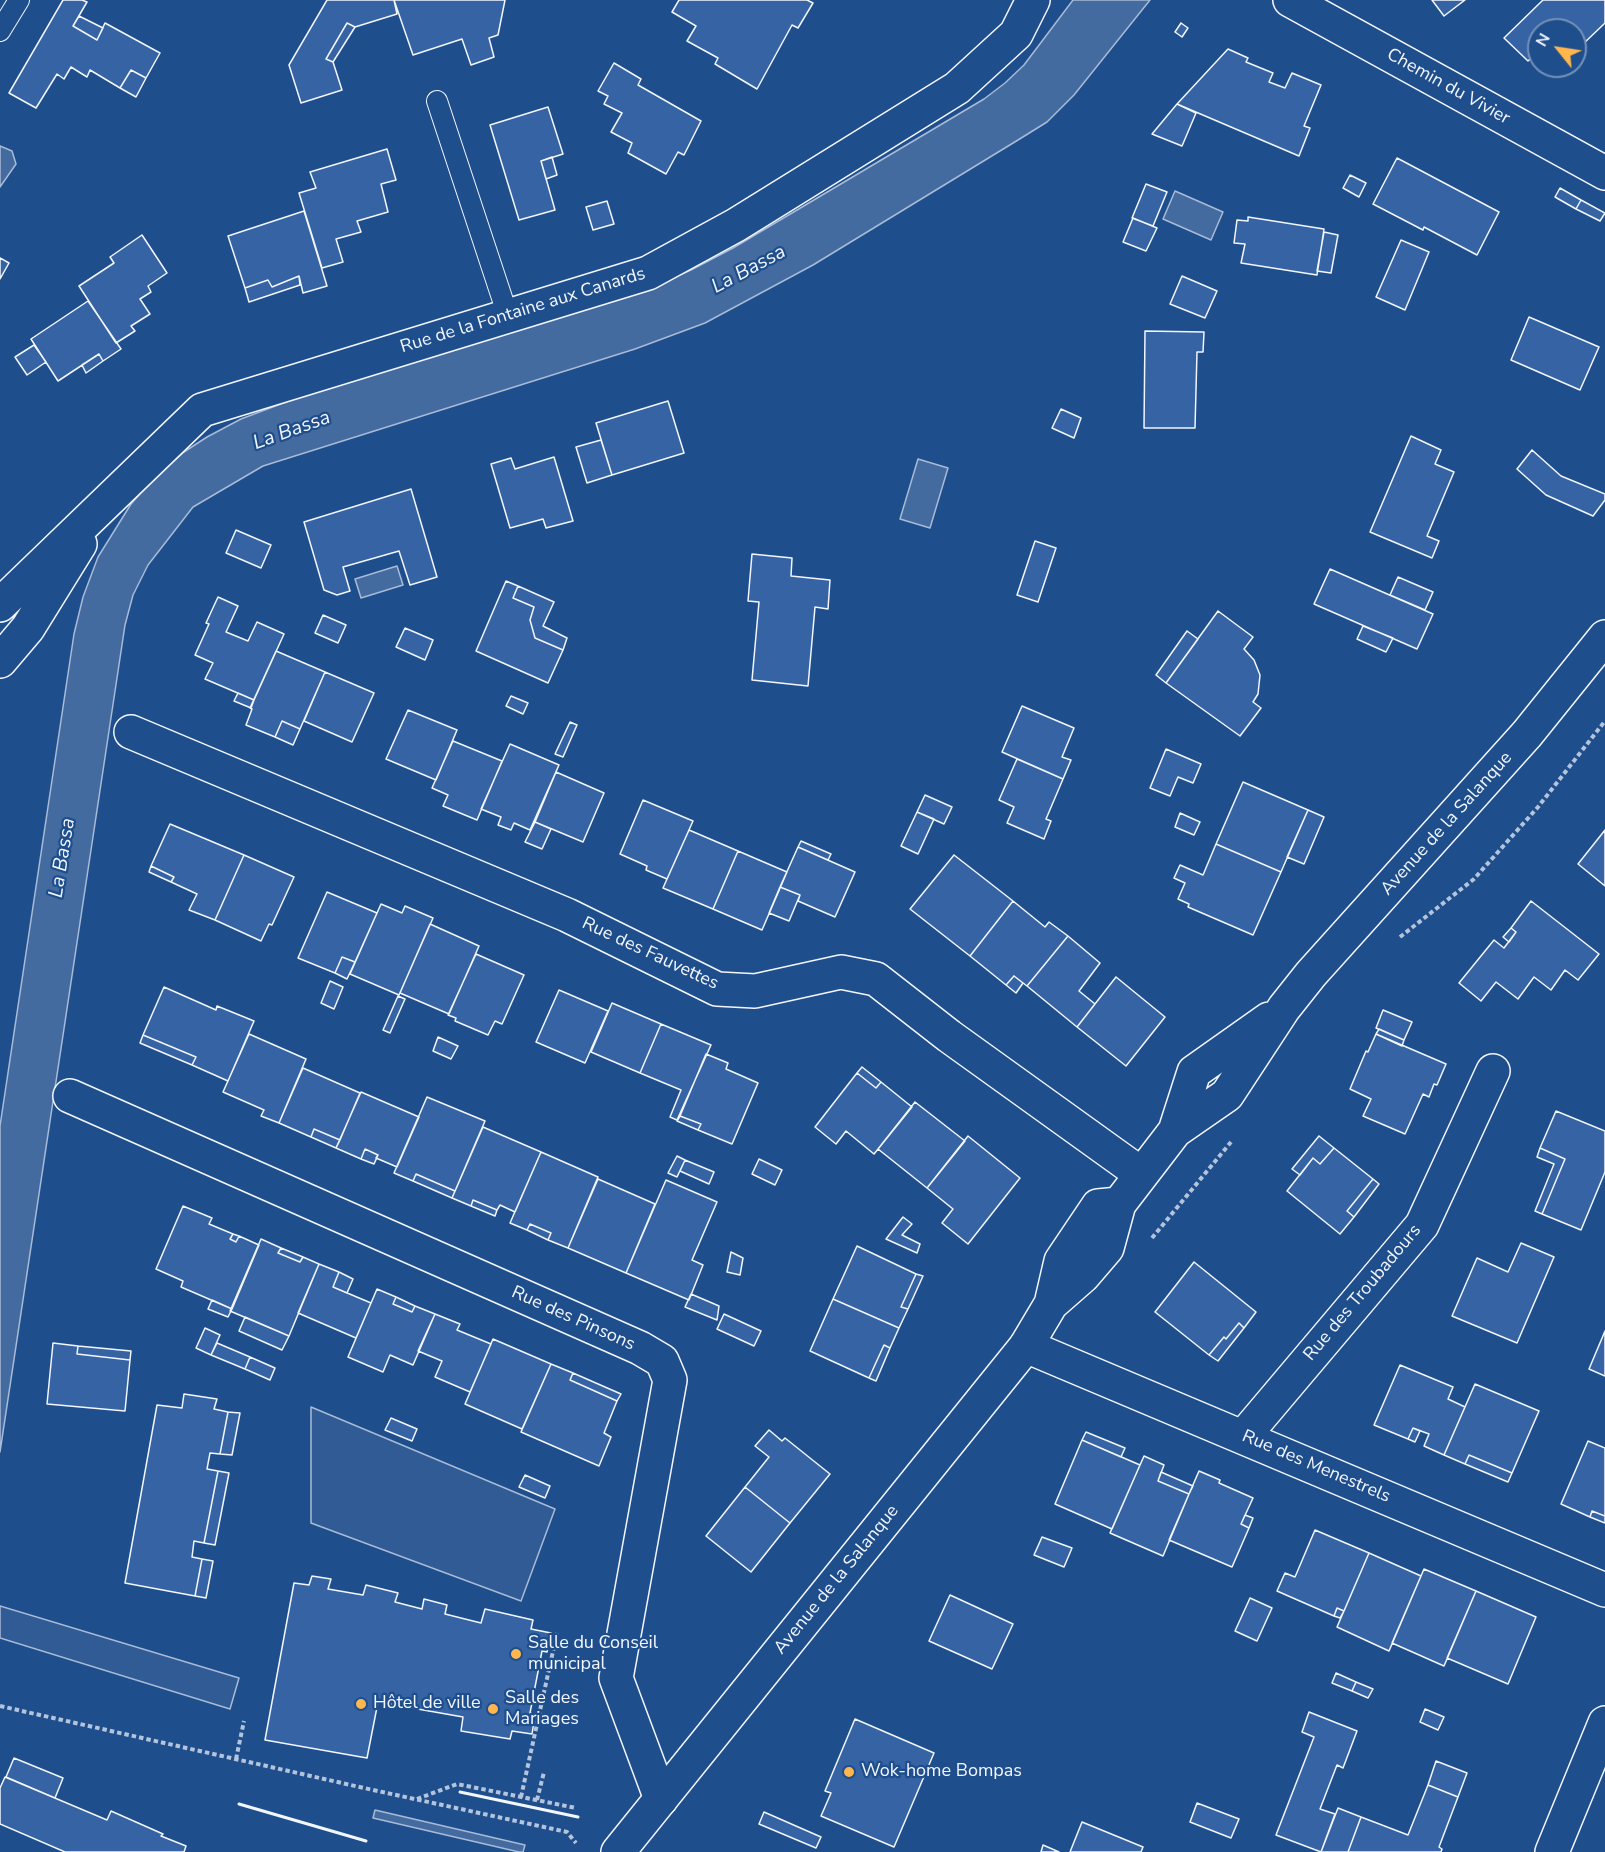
<!DOCTYPE html>
<meta charset="utf-8">
<style>
body{margin:0}
#map{position:relative;width:1605px;height:1852px;overflow:hidden;background:#1f4e8c;font-family:"Nunito Sans",sans-serif}
canvas{display:block}
.north{position:absolute;left:1527px;top:18px;width:60px;height:60px;box-sizing:border-box;background:#1f4e8c;border:2px solid #7391ba;border-radius:50%;rotate:300deg;font-size:16px;font-weight:700;line-height:24px;text-align:center;color:#f2f6ff}
.north::after{content:'';display:block;margin:auto;width:21px;height:27px;background:#ffb74d;clip-path:polygon(50% 0,100% 100%,50% 72%,0 100%)}
</style>
<div id="map">
<canvas width="1605" height="1852"></canvas>
<div class="north">N</div>
</div>
<script>
const c = document.querySelector('canvas').getContext('2d');
c.lineJoin = 'round';
function fillPath(path, color) { c.fillStyle = color; c.fill(path, 'evenodd'); }
const shape = rows => new Path2D(rows.map(r => 'M' + r).join(''));
function strokePath(path, color, width, dash) { c.strokeStyle = color; c.lineWidth = width; c.lineCap = dash ? 'butt' : 'round'; c.setLineDash(dash || []); c.stroke(path); }
function write(font, color, halo, rows, align = 'center') {
  c.font = font + ' "Nunito Sans",sans-serif'; c.lineWidth = 4.5; c.setLineDash([]); c.textBaseline = 'middle'; c.strokeStyle = halo; c.fillStyle = color; for (const [text, x, y, turn = 0] of rows) {
    c.save(); c.translate(x, y); c.rotate((+turn || 0) * Math.PI / 180); c.textAlign = isNaN(turn) ? turn : align; if (halo) c.strokeText(text, 0, 0); c.fillText(text, 0, 0); c.restore();
  }
}
const built = shape([
 [311,1407,555,1509,521,1601,311,1523,311,1407],
 [0,1606,239,1678,230,1709,0,1638,0,1606]
]);
const water = shape([
 [1073,0,1150,0,1074,95,1047,122,1018,140,813,265,705,323,635,349,263,466,193,507,148,565,133,595,125,625,0,1452,0,1126,74,634,83,597,98,557,131,504,153,479,184,452,207,437,241,419,315,391,659,284,691,270,733,248,984,99,1005,83,1024,65,1073,0],
 [0,146,12,151,16,164,0,187,0,146],
 [1175,191,1223,212,1211,240,1163,219,1175,191],
 [918,459,948,468,930,528,900,519,918,459],
 [397,566,403,585,361,598,355,579,397,566],
 [375,1810,525,1845,523,1852,519,1852,373,1818,375,1810]
]);
const building = shape([
 [63,0,82,0,87,2,73,26,97,40,105,23,160,53,146,78,131,70,120,88,90,70,87,77,71,67,64,79,57,74,36,108,9,93,63,0],
 [327,0,394,0,397,14,355,27,347,23,326,59,333,62,342,90,301,103,289,65,327,0],
 [394,0,505,0,498,35,489,38,494,57,471,65,462,39,413,55,394,0],
 [679,0,807,0,813,3,798,28,792,25,757,89,715,64,718,58,687,41,696,26,672,12,679,0],
 [1432,0,1465,0,1444,16,1432,0],
 [1543,0,1605,0,1605,23,1582,45,1575,39,1575,30,1565,30,1562,27,1560,30,1539,30,1539,51,1528,61,1504,38,1543,0],
 [79,16,103,28,97,40,73,26,79,16],
 [347,23,355,27,333,62,326,59,347,23],
 [1181,23,1188,28,1182,37,1175,32,1181,23],
 [1228,49,1248,58,1246,62,1273,73,1269,82,1285,88,1292,73,1321,85,1304,126,1310,128,1299,156,1177,104,1228,49],
 [614,63,641,79,638,85,701,121,684,155,678,152,666,174,628,153,632,143,611,132,622,113,604,104,608,96,598,91,614,63],
 [131,70,146,78,136,97,120,88,131,70],
 [1177,104,1196,113,1182,146,1152,134,1177,104],
 [548,107,563,154,541,161,555,210,519,220,490,125,548,107],
 [387,149,396,180,381,184,388,212,357,221,361,232,336,239,343,262,322,268,299,193,316,188,310,172,387,149],
 [552,157,557,175,546,179,541,161,552,157],
 [1397,158,1499,212,1477,255,1424,227,1423,230,1373,204,1397,158],
 [1350,175,1366,183,1359,197,1343,188,1350,175],
 [1146,184,1167,192,1153,226,1132,218,1146,184],
 [1560,188,1581,200,1576,209,1555,197,1560,188],
 [1581,200,1605,213,1600,221,1576,209,1581,200],
 [607,201,614,224,593,230,586,207,607,201],
 [304,211,327,286,303,293,299,276,272,287,268,280,245,288,228,236,304,211],
 [1248,217,1324,229,1317,275,1241,263,1245,244,1234,243,1237,220,1248,221,1248,217],
 [1133,218,1157,228,1146,251,1123,242,1133,218],
 [1324,232,1338,235,1331,273,1317,271,1324,232],
 [142,235,167,273,148,286,151,292,140,299,150,314,131,326,135,331,116,343,79,286,114,263,110,257,142,235],
 [1401,240,1429,252,1405,310,1376,297,1401,240],
 [0,258,9,263,0,279,0,258],
 [299,276,300,285,249,302,245,288,268,280,272,287,299,276],
 [1182,276,1217,291,1205,318,1170,304,1182,276],
 [88,301,121,349,103,361,99,354,58,381,31,339,88,301],
 [1529,317,1599,347,1580,390,1511,360,1529,317],
 [1145,331,1204,332,1203,352,1197,352,1195,428,1144,428,1145,331],
 [34,345,46,362,27,375,15,357,34,345],
 [99,354,103,361,86,373,82,365,99,354],
 [668,401,684,453,612,475,596,423,668,401],
 [1061,409,1081,418,1074,438,1052,428,1061,409],
 [1411,436,1441,450,1435,464,1454,472,1427,536,1439,541,1432,558,1370,532,1411,436],
 [601,440,612,475,587,483,576,447,601,440],
 [1532,450,1561,476,1605,494,1605,500,1593,516,1546,495,1517,469,1532,450],
 [554,457,573,521,546,528,543,519,510,528,491,464,511,458,515,469,554,457],
 [411,489,437,577,410,585,399,551,343,567,350,591,337,595,324,590,304,522,411,489],
 [236,530,271,545,261,568,226,553,236,530],
 [1035,541,1056,548,1038,602,1017,595,1035,541],
 [752,554,792,558,791,576,830,580,828,609,815,607,808,686,752,680,759,602,748,601,752,554],
 [1330,569,1433,614,1417,649,1314,604,1330,569],
 [1398,577,1433,592,1425,610,1390,595,1398,577],
 [506,581,518,586,513,598,534,607,530,620,535,638,563,650,548,683,476,651,506,581],
 [518,586,554,602,543,626,567,638,563,650,535,638,530,620,534,607,513,598,518,586],
 [218,597,238,606,226,632,248,641,257,622,284,634,254,700,205,679,213,663,195,655,209,624,206,623,218,597],
 [1218,611,1253,637,1244,649,1254,660,1260,675,1258,694,1253,702,1261,708,1240,736,1166,683,1218,611],
 [323,615,346,625,338,643,315,633,323,615],
 [1363,626,1393,638,1386,652,1357,639,1363,626],
 [405,628,433,640,425,660,396,647,405,628],
 [1187,631,1198,639,1166,683,1156,675,1187,631],
 [276,651,325,672,300,729,282,721,275,737,246,725,252,709,250,708,276,651],
 [325,672,374,693,352,742,304,721,325,672],
 [238,693,254,700,251,708,234,701,238,693],
 [511,696,528,703,523,714,506,706,511,696],
 [1022,706,1074,728,1062,757,1071,760,1063,779,1002,752,1022,706],
 [408,710,457,730,436,780,386,759,408,710],
 [282,721,300,729,293,745,275,737,282,721],
 [570,722,577,725,563,757,555,754,570,722],
 [453,741,502,761,477,820,443,806,448,795,432,788,453,741],
 [510,744,559,765,530,830,514,823,511,830,498,825,501,817,481,809,510,744],
 [1166,749,1201,764,1193,783,1178,777,1170,796,1150,788,1166,749],
 [1017,759,1063,779,1046,819,1051,821,1044,839,1007,823,1014,807,999,800,1017,759],
 [556,772,604,793,583,842,535,822,556,772],
 [1243,782,1308,810,1281,872,1216,844,1243,782],
 [925,795,952,807,944,824,917,812,925,795],
 [643,800,693,821,667,879,646,870,647,866,620,854,643,800],
 [1308,810,1324,817,1304,864,1287,857,1308,810],
 [917,812,934,819,918,854,901,846,917,812],
 [1180,813,1200,822,1194,835,1175,827,1180,813],
 [535,822,551,829,542,849,525,842,535,822],
 [170,824,244,855,215,920,189,910,197,894,171,882,174,877,151,866,170,824],
 [689,830,738,851,713,909,663,888,689,830],
 [1605,830,1605,886,1578,864,1605,830],
 [801,841,831,854,828,860,798,847,801,841],
 [1216,844,1281,872,1253,935,1188,907,1189,904,1178,899,1185,883,1174,878,1180,865,1203,875,1216,844],
 [798,847,855,872,835,917,798,901,800,895,780,887,798,847],
 [738,851,787,872,762,930,713,909,738,851],
 [244,855,294,877,272,925,269,924,261,941,215,920,244,855],
 [954,855,1013,901,970,956,910,909,954,855],
 [151,866,174,877,171,882,149,872,151,866],
 [780,887,800,895,789,921,769,913,780,887],
 [327,892,377,913,355,962,342,957,335,973,298,958,327,892],
 [1013,901,1045,927,1049,922,1068,936,1027,986,1014,976,1006,985,970,956,1013,901],
 [1531,901,1599,954,1578,980,1565,970,1551,990,1534,977,1518,999,1496,982,1481,1001,1459,983,1494,940,1504,948,1516,932,1511,928,1531,901],
 [381,904,402,913,405,906,433,918,399,995,350,974,381,904],
 [430,924,479,946,449,1014,400,993,430,924],
 [1511,928,1516,932,1509,942,1503,937,1511,928],
 [1068,936,1100,963,1079,991,1095,1004,1077,1027,1027,986,1068,936],
 [476,954,524,975,502,1024,495,1021,488,1035,455,1021,456,1018,448,1015,476,954],
 [342,957,355,962,347,979,335,973,342,957],
 [1014,976,1023,983,1016,993,1006,985,1014,976],
 [1116,977,1165,1017,1126,1066,1077,1027,1116,977],
 [330,981,343,987,334,1009,321,1003,330,981],
 [164,987,216,1010,217,1006,254,1021,228,1081,192,1065,196,1057,143,1035,164,987],
 [559,990,608,1011,585,1063,536,1042,559,990],
 [398,996,405,999,390,1033,383,1030,398,996],
 [612,1003,661,1024,640,1073,591,1052,612,1003],
 [1383,1010,1412,1022,1404,1040,1376,1028,1383,1010],
 [661,1024,711,1045,677,1120,670,1117,681,1090,640,1073,661,1024],
 [1379,1029,1404,1040,1402,1046,1376,1034,1379,1029],
 [249,1034,306,1059,279,1123,261,1116,264,1110,223,1092,249,1034],
 [1376,1034,1446,1064,1437,1085,1434,1084,1429,1097,1423,1094,1405,1134,1363,1116,1371,1099,1350,1089,1366,1051,1368,1052,1376,1034],
 [143,1035,196,1057,192,1065,140,1043,143,1035],
 [438,1037,458,1046,451,1059,433,1051,438,1037],
 [706,1054,728,1063,726,1069,758,1083,732,1144,698,1130,701,1124,680,1116,706,1054],
 [862,1067,881,1082,876,1088,857,1073,862,1067],
 [303,1068,360,1093,340,1140,314,1129,311,1137,279,1123,303,1068],
 [857,1073,876,1088,881,1082,912,1107,874,1154,846,1131,836,1144,815,1127,857,1073],
 [361,1092,419,1117,397,1167,376,1158,378,1155,365,1149,361,1159,336,1148,361,1092],
 [427,1097,485,1121,455,1191,416,1174,413,1181,394,1173,427,1097],
 [915,1102,965,1141,927,1188,878,1149,915,1102],
 [1556,1111,1605,1131,1605,1172,1581,1230,1542,1214,1565,1159,1540,1148,1556,1111],
 [680,1116,701,1124,698,1130,677,1121,680,1116],
 [483,1127,541,1152,515,1212,500,1205,497,1210,473,1200,471,1206,452,1198,483,1127],
 [314,1129,340,1140,336,1148,311,1137,314,1129],
 [968,1136,1020,1178,968,1244,942,1223,953,1209,927,1188,968,1136],
 [1319,1136,1334,1148,1320,1164,1313,1158,1300,1175,1292,1169,1319,1136],
 [1334,1148,1373,1179,1347,1211,1354,1217,1340,1234,1287,1191,1313,1158,1320,1164,1334,1148],
 [1540,1148,1565,1159,1542,1214,1535,1211,1554,1164,1537,1157,1540,1148],
 [365,1149,378,1155,374,1164,361,1159,365,1149],
 [541,1152,598,1177,568,1248,548,1240,551,1233,530,1224,527,1230,510,1223,541,1152],
 [677,1156,685,1160,677,1177,668,1173,677,1156],
 [759,1159,782,1170,775,1185,752,1174,759,1159],
 [685,1160,714,1172,709,1184,680,1171,685,1160],
 [416,1174,455,1191,452,1198,413,1181,416,1174],
 [598,1179,655,1204,626,1273,568,1248,598,1179],
 [1373,1179,1379,1184,1354,1217,1347,1211,1373,1179],
 [666,1180,717,1202,692,1260,703,1265,689,1300,626,1273,666,1180],
 [473,1200,497,1210,495,1216,471,1206,473,1200],
 [183,1206,212,1218,209,1224,233,1234,230,1239,236,1242,239,1236,259,1245,232,1309,181,1287,183,1281,156,1269,183,1206],
 [903,1217,912,1224,902,1235,920,1244,917,1253,886,1239,903,1217],
 [530,1224,551,1233,548,1240,527,1230,530,1224],
 [233,1234,239,1236,236,1242,230,1239,233,1234],
 [261,1239,281,1248,278,1253,300,1262,303,1257,319,1264,289,1336,230,1311,261,1239],
 [1521,1243,1554,1257,1517,1343,1452,1316,1477,1258,1508,1272,1521,1243],
 [857,1246,916,1274,901,1307,908,1309,899,1328,833,1299,857,1246],
 [281,1248,303,1257,300,1262,278,1253,281,1248],
 [731,1252,743,1258,740,1275,727,1272,731,1252],
 [1194,1262,1256,1312,1244,1328,1239,1323,1226,1339,1224,1337,1209,1355,1155,1312,1194,1262],
 [319,1264,339,1272,333,1287,371,1303,356,1338,298,1313,319,1264],
 [339,1272,353,1279,347,1293,333,1287,339,1272],
 [916,1274,923,1276,908,1309,901,1307,916,1274],
 [377,1289,396,1297,393,1304,412,1312,415,1306,435,1314,413,1365,390,1355,383,1372,348,1357,377,1289],
 [691,1294,719,1306,717,1320,685,1307,691,1294],
 [396,1297,415,1306,412,1312,393,1304,396,1297],
 [833,1299,899,1328,890,1348,884,1345,869,1378,810,1351,833,1299],
 [212,1300,232,1309,228,1317,208,1309,212,1300],
 [435,1314,460,1324,457,1330,491,1344,470,1392,435,1377,442,1361,418,1351,435,1314],
 [724,1314,761,1331,754,1346,717,1329,724,1314],
 [245,1317,289,1336,282,1350,239,1331,245,1317],
 [1239,1323,1244,1328,1218,1361,1209,1355,1224,1337,1226,1339,1239,1323],
 [205,1328,220,1335,211,1355,196,1348,205,1328],
 [1605,1331,1605,1376,1589,1369,1605,1331],
 [493,1339,551,1364,522,1429,465,1404,493,1339],
 [53,1343,78,1346,77,1354,130,1360,125,1411,47,1404,53,1343],
 [217,1343,250,1357,245,1369,211,1355,217,1343],
 [884,1345,890,1348,876,1381,869,1378,884,1345],
 [78,1346,131,1351,130,1360,77,1354,78,1346],
 [250,1357,275,1368,270,1380,245,1369,250,1357],
 [551,1364,573,1373,570,1380,617,1401,604,1433,611,1437,599,1466,521,1432,551,1364],
 [1400,1365,1453,1387,1448,1399,1465,1407,1444,1455,1424,1446,1429,1434,1413,1428,1408,1439,1374,1425,1400,1365],
 [573,1373,621,1394,617,1401,570,1380,573,1373],
 [1475,1384,1539,1411,1512,1473,1469,1455,1465,1464,1444,1455,1475,1384],
 [184,1394,217,1399,214,1409,228,1412,220,1454,210,1453,207,1469,218,1471,204,1543,194,1541,192,1557,202,1559,195,1596,125,1583,157,1405,182,1408,184,1394],
 [228,1412,240,1413,232,1455,220,1454,228,1412],
 [391,1418,417,1429,412,1441,385,1430,391,1418],
 [1413,1428,1420,1431,1415,1442,1408,1439,1413,1428],
 [769,1430,782,1441,785,1438,830,1474,790,1523,745,1487,769,1457,755,1446,769,1430],
 [1086,1432,1125,1448,1121,1457,1082,1440,1086,1432],
 [1082,1440,1140,1465,1112,1529,1055,1504,1082,1440],
 [1588,1441,1605,1448,1605,1516,1592,1511,1590,1517,1561,1504,1588,1441],
 [1469,1455,1512,1473,1508,1482,1465,1464,1469,1455],
 [1144,1456,1164,1465,1158,1481,1189,1494,1163,1556,1110,1533,1144,1456],
 [218,1471,229,1473,215,1545,204,1543,218,1471],
 [1199,1471,1220,1480,1219,1483,1253,1498,1241,1524,1249,1528,1232,1567,1169,1540,1199,1471],
 [1161,1472,1193,1486,1189,1494,1158,1481,1161,1472],
 [525,1475,550,1486,545,1498,519,1487,525,1475],
 [745,1487,790,1523,751,1572,706,1536,745,1487],
 [1592,1511,1605,1516,1605,1523,1590,1517,1592,1511],
 [1245,1515,1253,1518,1249,1528,1241,1524,1245,1515],
 [1315,1530,1369,1553,1344,1611,1337,1608,1334,1616,1277,1591,1285,1573,1295,1577,1315,1530],
 [1042,1537,1072,1548,1064,1567,1034,1555,1042,1537],
 [1369,1553,1421,1576,1389,1651,1337,1627,1369,1553],
 [202,1559,213,1561,206,1598,195,1596,202,1559],
 [1424,1569,1476,1591,1444,1666,1392,1643,1424,1569],
 [312,1576,331,1579,328,1589,363,1595,366,1585,398,1593,395,1602,422,1609,424,1599,447,1605,445,1614,481,1623,485,1609,533,1620,531,1629,551,1633,547,1652,542,1651,530,1713,535,1715,532,1734,512,1731,510,1739,461,1731,463,1717,378,1702,367,1758,265,1740,294,1583,309,1585,312,1576],
 [1476,1591,1536,1617,1508,1684,1447,1658,1476,1591],
 [950,1595,1013,1624,992,1669,929,1641,950,1595],
 [1250,1598,1272,1608,1257,1641,1235,1631,1250,1598],
 [1337,1608,1344,1611,1340,1618,1334,1616,1337,1608],
 [1336,1673,1356,1682,1352,1691,1332,1683,1336,1673],
 [1356,1682,1373,1689,1368,1698,1352,1691,1356,1682],
 [1425,1709,1444,1717,1438,1730,1420,1722,1425,1709],
 [1309,1712,1357,1731,1343,1768,1337,1765,1320,1809,1335,1814,1321,1852,1276,1835,1314,1737,1302,1732,1309,1712],
 [855,1719,934,1753,894,1847,821,1816,831,1793,825,1791,855,1719],
 [14,1758,63,1778,55,1798,6,1777,14,1758],
 [1436,1761,1467,1773,1458,1797,1428,1785,1436,1761],
 [5,1777,107,1820,111,1811,163,1834,161,1836,186,1846,184,1852,65,1852,0,1824,0,1788,5,1777],
 [1428,1785,1458,1797,1439,1847,1442,1849,1441,1852,1348,1852,1361,1817,1408,1835,1428,1785],
 [1197,1803,1239,1819,1231,1838,1190,1822,1197,1803],
 [1338,1808,1361,1817,1348,1852,1321,1852,1338,1808],
 [764,1812,821,1837,816,1848,759,1824,764,1812],
 [1082,1822,1143,1847,1141,1852,1070,1852,1082,1822],
 [1043,1845,1059,1852,1041,1852,1043,1845]
]);
const path = shape([
 [1400,937,1474,879,1538,807,1605,721],
 [1152,1238,1231,1142],
 [0,1706,373,1790,567,1832,576,1843],
 [236,1759,244,1721],
 [521,1797,557,1633],
 [417,1799,457,1784,576,1808],
 [537,1800,544,1772]
]);
const service = shape([
 [0,31,19,0],
 [437,101,508,316]
]);
const minor = shape([
 [1290,0,1605,173],
 [0,605,202,410,648,273,736,225,957,88,1016,34,1033,0],
 [0,661,28,628,80,544],
 [131,732,567,915,717,989,755,991,841,972,876,979,949,1036,1141,1174],
 [70,1096,640,1348,662,1361,670,1380,616,1678,661,1799],
 [1026,1346,1605,1590],
 [1243,1437,1422,1225,1493,1071],
 [1552,1852,1605,1723]
]);
const tertiary = shape([
 [1175,1131,1194,1072,1269,1019],
 [1051,1304,1083,1276,1107,1248,1119,1204,1175,1131,1227,1095,1284,1008,1311,974,1527,734,1605,637],
 [618,1852,1026,1346,1051,1304,1061,1261,1098,1206,1119,1204]
]);
const wall = shape([
 [460,1792,578,1817],
 [239,1804,366,1841]
]);
const markers = [
 [516,1654,6,"#ffb74d"],
 [361,1704,6,"#ffb74d"],
 [493,1709,6,"#ffb74d"],
 [849,1772,6,"#ffb74d"]
];
const streetNames = [
 ["Chemin du Vivier",1448,87,29],
 ["Rue de la Fontaine aux Canards",523,311,-17],
 ["Avenue de la Salanque",1447,824,-48],
 ["Rue des Fauvettes",650,954,25],
 ["Rue des Troubadours",1363,1293,-50],
 ["Rue des Pinsons",573,1319,24],
 ["Rue des Menestrels",1316,1467,23],
 ["Avenue de la Salanque",837,1580,-51]
];
const poiNames = [
 ["Salle du Conseil",528,1644],
 ["municipal",528,1665],
 ["Salle des",505,1699],
 ["Mariages",505,1720],
 ["Hôtel de ville",373,1704],
 ["Wok-home Bompas",861,1772]
];
const waterNames = [
 ["La Bassa",749,270,-28],
 ["La Bassa",292,431,-20],
 ["La Bassa",63,858,-81]
];
fillPath(built, '#305b95');
strokePath(built, '#a8bbd7', 1.5);
fillPath(water, '#446ba0');
strokePath(water, '#a8bbd7', 1.5);
fillPath(building, '#3563a3');
strokePath(building, '#f2f6ff', 1.5);
strokePath(service, '#f2f6ff', 22);
strokePath(minor, '#f2f6ff', 36);
strokePath(tertiary, '#f2f6ff', 36);
strokePath(path, '#b3c4dc', 4, [4.5, 3]);
strokePath(service, '#1f4e8c', 20);
strokePath(minor, '#1f4e8c', 33);
strokePath(tertiary, '#1f4e8c', 33);
strokePath(wall, '#f2f6ff', 3);
for (const [x, y, r, color] of markers) { const dot = new Path2D(); dot.arc(x, y, r, 0, 2 * Math.PI); c.fillStyle = color; c.fill(dot); strokePath(dot, '#1f4e8c', 2); }
write('18px', '#f2f6ff', '#1f4e8c', streetNames);
write('18px', '#f2f6ff', '#1f4e8c', poiNames, 'left');
write('italic 20px', '#f2f6ff', '#1f4e8c', waterNames);
</script>
